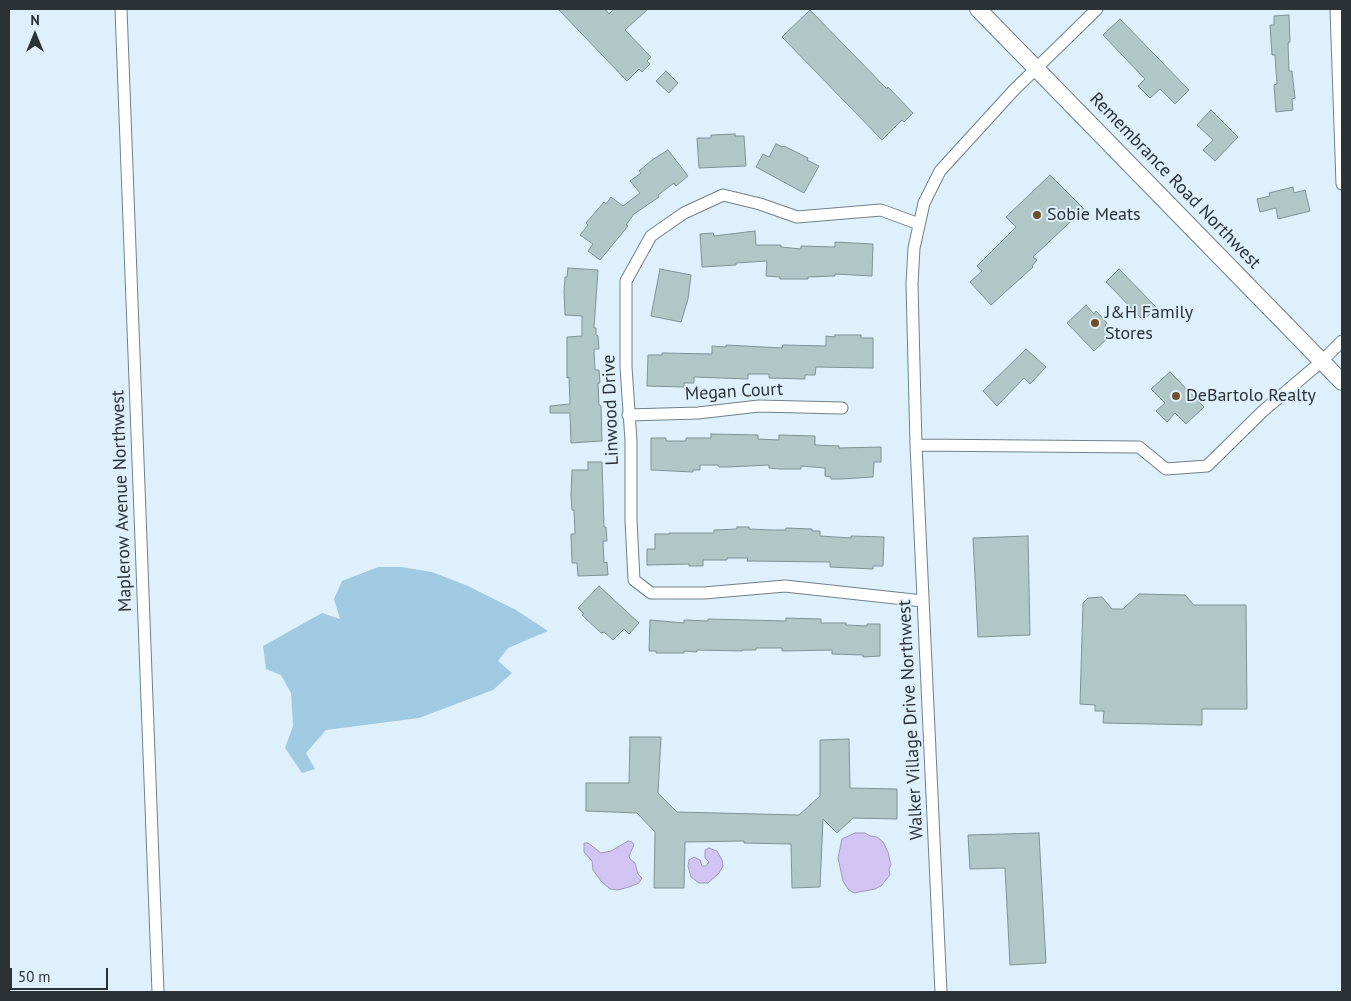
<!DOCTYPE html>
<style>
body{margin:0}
#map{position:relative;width:1351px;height:1001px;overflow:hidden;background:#def0fb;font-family:"PT Sans",sans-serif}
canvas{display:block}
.frame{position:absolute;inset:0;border:10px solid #2b3236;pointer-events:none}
.north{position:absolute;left:10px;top:10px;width:50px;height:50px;-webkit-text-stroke:4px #def0fb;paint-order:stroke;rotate:0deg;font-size:14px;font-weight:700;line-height:20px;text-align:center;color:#2b3236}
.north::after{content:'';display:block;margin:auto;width:18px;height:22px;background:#2b3236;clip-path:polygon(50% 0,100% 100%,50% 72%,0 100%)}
.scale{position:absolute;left:10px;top:968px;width:98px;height:22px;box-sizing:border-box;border:2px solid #2b3236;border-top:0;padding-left:6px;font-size:15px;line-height:18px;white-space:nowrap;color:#2b3236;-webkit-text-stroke:4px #def0fb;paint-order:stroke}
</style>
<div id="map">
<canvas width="1351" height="1001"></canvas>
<div class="frame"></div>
<div class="north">N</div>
<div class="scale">50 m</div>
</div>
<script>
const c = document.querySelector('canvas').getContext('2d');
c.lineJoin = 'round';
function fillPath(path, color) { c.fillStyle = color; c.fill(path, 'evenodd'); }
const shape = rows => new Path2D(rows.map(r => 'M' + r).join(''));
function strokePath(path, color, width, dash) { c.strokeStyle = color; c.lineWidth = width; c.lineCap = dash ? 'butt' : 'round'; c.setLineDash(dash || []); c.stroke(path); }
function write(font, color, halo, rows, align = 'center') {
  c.font = font + ' "PT Sans",sans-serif'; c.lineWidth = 4; c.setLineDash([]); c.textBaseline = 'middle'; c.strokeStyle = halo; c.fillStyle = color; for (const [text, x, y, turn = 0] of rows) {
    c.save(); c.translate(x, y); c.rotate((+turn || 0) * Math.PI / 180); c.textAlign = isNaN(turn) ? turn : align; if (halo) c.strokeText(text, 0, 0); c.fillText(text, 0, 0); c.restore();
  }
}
const green = shape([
 [378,567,401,567,432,572,468,586,516,610,548,631,508,648,498,661,512,673,493,690,419,718,326,730,306,753,315,769,302,773,285,748,293,726,291,693,281,675,266,669,263,646,322,613,340,619,334,599,342,581]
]);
const water = shape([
 [855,833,865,833,870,836,877,837,883,842,888,852,891,865,889,869,890,875,881,886,875,889,854,893,848,889,843,881,838,858,842,839,855,833],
 [628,841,632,842,634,845,629,856,630,859,635,863,638,874,642,878,639,883,629,887,618,890,610,889,601,881,593,870,592,861,584,852,584,843,588,843,601,853,611,851,628,841],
 [709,848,717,851,722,860,723,866,719,873,708,883,699,883,691,877,688,866,689,860,694,857,700,860,702,866,706,866,709,862,705,858,705,850,709,848]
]);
const building = shape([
 [558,9,605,9,609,14,614,9,648,9,625,30,651,57,647,61,650,64,642,72,639,69,627,81,558,9],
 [810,10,887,89,888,87,913,113,904,122,902,120,882,140,782,37,810,10],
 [1289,15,1290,42,1288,43,1289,71,1292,71,1295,98,1292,99,1293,110,1276,112,1274,85,1277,84,1275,55,1272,55,1270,25,1274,25,1274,16,1289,15],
 [1120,19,1189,90,1175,104,1160,89,1150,98,1138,86,1145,79,1103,35,1120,19],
 [666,71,678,83,669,93,656,81,666,71],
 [1211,110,1238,137,1215,161,1203,150,1213,140,1197,125,1211,110],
 [735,134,735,136,744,136,746,166,699,168,697,138,711,138,711,135,735,134],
 [776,144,783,147,784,146,808,158,807,160,819,166,804,193,756,167,763,154,769,157,776,144],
 [668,150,688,176,676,186,674,183,658,195,659,197,634,214,626,225,628,226,600,260,588,251,593,244,580,235,588,225,586,223,604,202,606,204,611,197,623,206,640,193,630,181,641,173,639,171,652,160,668,150],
 [1050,175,1084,209,1033,257,1037,260,1032,266,1033,267,991,305,970,282,982,271,977,266,1016,227,1006,217,1050,175],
 [1293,187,1294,193,1305,190,1310,211,1278,219,1276,208,1260,212,1257,199,1270,196,1269,193,1293,187],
 [755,231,756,245,781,245,781,247,801,249,801,246,835,247,835,242,873,244,872,276,835,274,835,276,808,277,808,279,780,279,780,277,766,276,767,261,736,263,736,265,702,267,700,234,713,233,714,236,755,231],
 [568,268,598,270,594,328,596,328,596,335,598,336,599,349,594,349,595,370,599,370,600,383,598,383,599,405,601,406,602,441,571,443,570,413,550,413,550,406,570,404,569,377,567,378,567,337,582,336,582,316,565,315,564,291,565,277,567,277,568,268],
 [660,269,691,275,688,299,681,322,651,316,660,269],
 [1119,269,1157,308,1143,320,1106,282,1119,269],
 [1086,305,1094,314,1096,311,1107,323,1105,325,1113,333,1094,351,1067,323,1086,305],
 [835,335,861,335,861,338,873,338,873,368,816,367,815,375,805,375,805,379,769,378,769,374,748,374,748,379,694,377,694,383,684,383,684,387,647,386,648,355,662,355,662,353,712,354,712,346,726,347,726,345,782,348,783,345,826,346,826,336,835,337,835,335],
 [1026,349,1046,367,1030,384,1024,378,997,406,983,391,1026,349],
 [1170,372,1204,407,1186,424,1175,413,1167,422,1156,411,1165,403,1151,389,1170,372],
 [711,434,758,435,758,439,779,440,779,435,815,436,815,445,839,446,839,448,881,447,881,462,874,462,873,477,842,479,831,479,831,477,825,476,825,468,801,466,801,469,779,469,769,468,769,465,728,467,719,467,718,465,700,465,700,470,693,470,693,472,651,470,651,438,666,438,666,441,686,441,686,438,711,438,711,434],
 [588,462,602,462,604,527,606,527,607,541,603,541,604,563,607,562,608,575,578,576,577,563,572,563,571,534,575,534,574,510,572,510,571,495,572,470,588,470,588,462],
 [737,527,749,527,749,529,772,530,786,530,786,528,812,529,812,531,820,531,820,536,851,538,851,536,884,537,883,566,873,566,873,569,830,567,830,562,747,561,748,558,727,558,727,560,703,560,703,566,689,566,689,564,647,565,647,549,655,549,655,534,669,534,669,533,714,533,714,530,737,529,737,527],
 [1028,536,1030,635,978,637,973,538,1028,536],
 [599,586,639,623,629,634,624,629,613,640,604,632,601,633,582,615,584,614,578,608,599,586],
 [1139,594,1185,595,1194,605,1246,605,1247,709,1202,709,1202,725,1103,723,1104,711,1095,711,1095,705,1080,704,1083,603,1088,598,1102,597,1112,609,1123,609,1139,594],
 [786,618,821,619,821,623,846,623,846,625,867,626,867,624,880,624,880,656,863,657,863,655,832,654,832,650,782,651,782,648,756,648,756,650,742,650,742,651,697,650,697,652,684,651,684,653,656,653,656,651,649,651,650,620,684,623,684,620,708,621,708,619,786,621,786,618],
 [630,737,661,737,658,793,677,812,799,815,820,796,820,740,849,739,850,788,897,789,897,819,853,818,837,833,823,819,820,887,792,888,791,844,744,843,744,841,685,842,684,888,654,888,655,832,637,813,586,811,586,783,629,783,630,737],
 [1039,833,1046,963,1010,965,1005,868,970,869,968,835,1039,833]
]);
const minor = shape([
 [121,9,158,992],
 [1336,9,1342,184],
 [919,224,881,210,797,217,760,204,723,195,684,213,651,236,626,281,626,367,631,441,631,520,634,580,651,593,704,593,785,586,923,601],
 [628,415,698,413,759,406,842,408],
 [916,445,1139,447,1166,469,1207,466,1263,411,1322,361,1342,341],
 [941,992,916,445,912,284,914,248,924,203,940,171,1014,90,1097,9]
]);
const secondary = shape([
 [978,9,1342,382]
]);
const markers = [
 [1037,215,5,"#6f4f25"],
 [1095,323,5,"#6f4f25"],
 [1176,396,5,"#6f4f25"]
];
const streetNames = [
 ["Remembrance Road Northwest",1175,181,46],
 ["Megan Court",734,392,-3],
 ["Linwood Drive",611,410,-92],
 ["Maplerow Avenue Northwest",122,501,-92],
 ["Walker Village Drive Northwest",911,720,-93]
];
const poiNames = [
 ["Sobie Meats",1047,215],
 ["J&H Family",1105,313],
 ["Stores",1105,334],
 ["DeBartolo Realty",1186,396]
];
fillPath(green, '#9fcae2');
fillPath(water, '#d1c4f3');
strokePath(water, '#9f98ba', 1);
fillPath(building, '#b0c6c7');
strokePath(building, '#7e9294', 1);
strokePath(minor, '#708089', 13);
strokePath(secondary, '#708089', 18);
strokePath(minor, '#fff', 11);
strokePath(secondary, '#fff', 16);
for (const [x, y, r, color] of markers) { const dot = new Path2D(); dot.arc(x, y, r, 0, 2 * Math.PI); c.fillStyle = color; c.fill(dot); strokePath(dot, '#def0fb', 2); }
write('18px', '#2b3236', '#def0fb', streetNames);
write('18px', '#2b3236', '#def0fb', poiNames, 'left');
</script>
